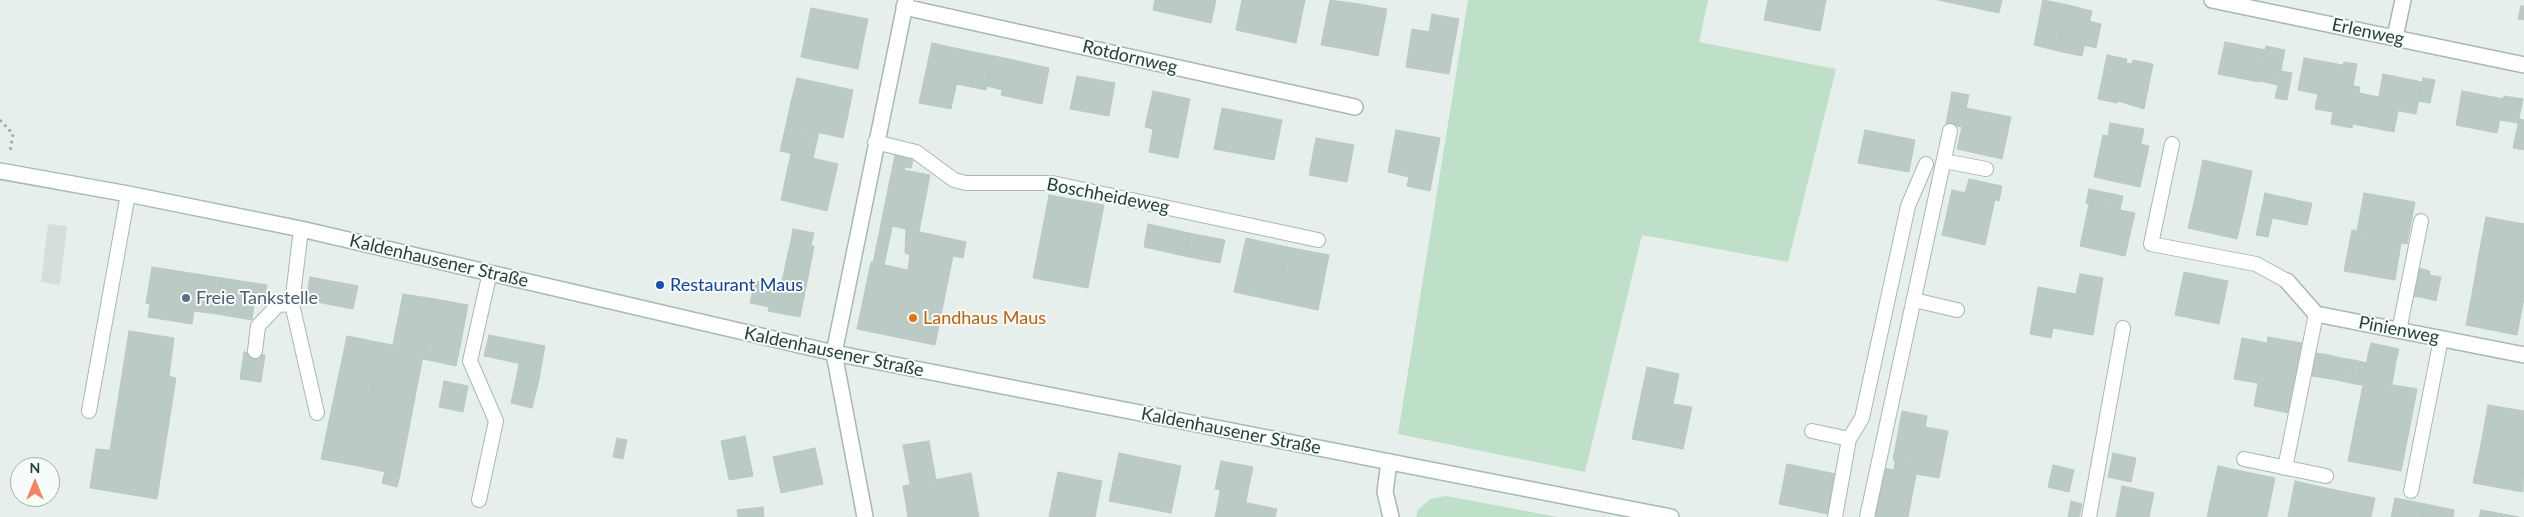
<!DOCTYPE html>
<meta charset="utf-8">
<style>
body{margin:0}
#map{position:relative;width:2524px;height:517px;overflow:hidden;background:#e6efeb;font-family:Lato,sans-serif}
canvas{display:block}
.north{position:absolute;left:10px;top:457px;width:50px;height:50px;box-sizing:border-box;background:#f7fbf9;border:1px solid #a3b1ad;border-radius:50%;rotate:0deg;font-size:14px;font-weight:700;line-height:20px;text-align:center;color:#24423a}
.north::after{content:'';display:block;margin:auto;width:18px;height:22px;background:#f4845f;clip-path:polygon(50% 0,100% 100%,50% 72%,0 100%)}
</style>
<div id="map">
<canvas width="2524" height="517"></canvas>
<div class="north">N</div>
</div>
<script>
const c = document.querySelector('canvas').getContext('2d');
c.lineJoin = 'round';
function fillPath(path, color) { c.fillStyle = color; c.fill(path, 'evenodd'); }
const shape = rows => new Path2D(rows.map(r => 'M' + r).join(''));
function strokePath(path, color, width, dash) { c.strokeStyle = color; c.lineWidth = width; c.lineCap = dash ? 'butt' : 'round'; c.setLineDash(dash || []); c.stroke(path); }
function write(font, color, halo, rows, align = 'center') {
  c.font = font + ' Lato,sans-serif'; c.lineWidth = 4; c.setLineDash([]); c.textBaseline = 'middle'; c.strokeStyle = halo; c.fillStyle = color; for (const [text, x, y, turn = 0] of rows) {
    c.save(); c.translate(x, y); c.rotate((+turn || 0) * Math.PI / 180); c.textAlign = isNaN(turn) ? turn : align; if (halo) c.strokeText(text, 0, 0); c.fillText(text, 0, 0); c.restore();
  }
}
const built = shape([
 [48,224,67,226,60,285,41,282]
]);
const green = shape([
 [1468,0,1708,0,1699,42,1836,69,1788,262,1642,235,1585,472,1398,434],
 [1446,496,1558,517,1416,517,1418,510,1430,499]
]);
const building = shape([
 [1155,0,1216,0,1211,23,1153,10,1155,0],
 [1242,0,1305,0,1296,43,1236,30,1242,0],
 [1330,0,1359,4,1350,50,1321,45,1330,0],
 [1768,0,1826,0,1820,31,1764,20,1768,0],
 [1938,0,2002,0,1999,13,1938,0],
 [2043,0,2068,5,2058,51,2034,45,2043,0],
 [1359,4,1387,9,1378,56,1350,50,1359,4],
 [2068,5,2092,11,2082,56,2058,51,2068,5],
 [2521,6,2524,6,2524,20,2518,19,2521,6],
 [811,8,868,19,863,43,806,32,811,8],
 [1432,14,1459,19,1449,74,1406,67,1412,29,1429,32,1432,14],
 [2089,21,2101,24,2096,48,2084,45,2089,21],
 [806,32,863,43,858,69,801,57,806,32],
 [2225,42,2266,50,2259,82,2218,74,2225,42],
 [932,43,964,50,951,109,919,103,932,43],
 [2266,46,2285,50,2278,85,2260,81,2266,46],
 [964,50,979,53,971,87,956,84,964,50],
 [979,53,994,56,986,90,971,87,979,53],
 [2107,55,2127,59,2126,63,2132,64,2133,60,2153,64,2144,109,2118,101,2117,103,2098,99,2107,55],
 [994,56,1009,59,1002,90,987,86,994,56],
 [2304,58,2343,65,2337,98,2298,90,2304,58],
 [1009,59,1049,68,1042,104,1001,95,1009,59],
 [2344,62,2357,64,2353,86,2340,84,2344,62],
 [2281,71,2292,73,2287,100,2275,98,2281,71],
 [2383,74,2422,82,2416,114,2377,107,2383,74],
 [1077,76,1115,83,1109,116,1070,109,1077,76],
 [797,78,853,90,848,115,791,102,797,78],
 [2423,78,2435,80,2430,103,2419,101,2423,78],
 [2340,84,2360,87,2352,128,2331,124,2333,112,2315,109,2318,94,2337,98,2340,84],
 [1153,91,1190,99,1178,158,1149,152,1153,129,1145,127,1153,91],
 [2462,91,2504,99,2497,133,2456,125,2462,91],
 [1952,92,1969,95,1962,127,1946,124,1952,92],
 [2359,93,2379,97,2377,107,2398,111,2394,132,2353,124,2359,93],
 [2504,96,2523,99,2518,123,2500,120,2504,96],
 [791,102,848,115,843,138,786,125,791,102],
 [1222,108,1282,120,1274,160,1214,149,1222,108],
 [1966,108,2011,117,2002,159,1957,149,1966,108],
 [2519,119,2524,120,2524,150,2513,148,2519,119],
 [2110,123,2144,129,2141,144,2108,136,2110,123],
 [786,125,819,132,816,145,783,138,786,125],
 [1396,130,1440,138,1430,191,1407,186,1409,177,1388,172,1396,130],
 [1865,130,1915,140,1909,172,1858,163,1865,130],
 [2103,135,2149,146,2140,187,2094,177,2103,135],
 [783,138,816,145,813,158,780,151,783,138],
 [1316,138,1354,145,1347,182,1309,175,1316,138],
 [791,153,838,164,827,211,781,200,791,153],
 [895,155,913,160,911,168,905,167,884,265,873,263,895,155],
 [2203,160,2252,171,2245,205,2196,194,2203,160],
 [904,170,930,175,919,232,892,226,904,170],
 [1969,179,2002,186,1999,201,1965,193,1969,179],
 [2089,189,2123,196,2120,210,2086,203,2089,189],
 [1952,190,1995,199,1985,245,1942,235,1952,190],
 [2265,193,2277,196,2268,237,2256,235,2265,193],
 [2364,193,2415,202,2407,244,2379,239,2380,235,2357,231,2364,193],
 [2196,194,2245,205,2237,239,2188,228,2196,194],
 [1049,195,1104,205,1088,288,1033,278,1049,195],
 [2277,196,2288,198,2283,220,2272,218,2277,196],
 [2288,198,2300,201,2295,223,2283,220,2288,198],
 [2300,201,2312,203,2307,225,2295,223,2300,201],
 [2089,204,2135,213,2125,256,2080,246,2089,204],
 [2486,217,2524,224,2524,261,2479,253,2486,217],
 [1148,224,1189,233,1184,256,1144,247,1148,224],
 [793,229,814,233,811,245,791,241,793,229],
 [906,229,966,242,963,258,953,256,935,345,857,329,871,262,908,270,910,255,905,253,906,229],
 [2352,230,2380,235,2379,239,2401,243,2395,280,2344,271,2352,230],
 [1189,233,1225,240,1220,263,1184,256,1189,233],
 [1246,238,1287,247,1276,301,1234,292,1246,238],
 [791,241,814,246,812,257,788,253,791,241],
 [1287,247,1329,255,1318,310,1276,301,1287,247],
 [788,253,812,257,800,317,768,311,769,307,750,303,755,281,781,286,788,253],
 [2479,253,2524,261,2524,298,2473,289,2479,253],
 [152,267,222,278,217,314,194,311,192,324,148,317,150,304,146,303,152,267],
 [2419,268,2430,271,2425,298,2413,296,2419,268],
 [2184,272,2228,281,2219,324,2175,315,2184,272],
 [2080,274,2103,278,2093,335,2053,328,2051,338,2030,334,2038,287,2076,294,2080,274],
 [2429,275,2441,277,2436,301,2425,298,2429,275],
 [310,277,358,286,353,309,306,300,310,277],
 [222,278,267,285,264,305,254,304,252,320,217,314,222,278],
 [2473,289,2524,298,2517,335,2466,325,2473,289],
 [403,294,435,299,427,336,396,329,403,294],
 [435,299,468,305,461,342,427,336,435,299],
 [396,329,427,336,424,351,393,345,396,329],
 [129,331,174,338,169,376,176,378,157,499,90,488,96,449,110,450,129,331],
 [489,335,545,346,541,368,484,356,489,335],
 [347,336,382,343,358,466,321,459,347,336],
 [427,336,461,342,456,366,423,359,427,336],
 [2268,337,2302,343,2289,413,2254,406,2258,383,2234,379,2242,338,2267,343,2268,337],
 [382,343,424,351,400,475,358,466,382,343],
 [2371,343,2399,349,2396,361,2368,355,2371,343],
 [244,352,265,355,261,382,240,379,244,352],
 [2316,353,2329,355,2325,378,2312,376,2316,353],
 [2329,355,2341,358,2337,380,2325,378,2329,355],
 [2368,355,2396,361,2394,373,2366,367,2368,355],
 [2341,358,2354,360,2350,383,2337,380,2341,358],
 [2354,360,2367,363,2362,385,2350,383,2354,360],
 [519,363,541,368,539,380,517,375,519,363],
 [1647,367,1679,374,1673,404,1692,407,1683,449,1632,439,1647,367],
 [2366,367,2394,373,2392,385,2364,380,2366,367],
 [517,375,539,380,532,408,511,403,517,375],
 [2364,380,2417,389,2409,431,2356,420,2364,380],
 [444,381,468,386,463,412,439,407,444,381],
 [2488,405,2524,411,2524,452,2481,444,2488,405],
 [1902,411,1927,416,1925,427,1948,431,1939,478,1916,474,1918,465,1893,460,1902,411],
 [2356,420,2409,431,2401,471,2348,461,2356,420],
 [745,436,753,476,729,480,721,441,745,436],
 [617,438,627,440,623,459,613,457,617,438],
 [929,441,936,480,910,484,903,445,929,441],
 [2481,444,2524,452,2523,492,2473,483,2481,444],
 [815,448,823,484,781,493,773,457,815,448],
 [1119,453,1181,466,1171,513,1109,501,1119,453],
 [2113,453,2136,458,2131,482,2108,477,2113,453],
 [1221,461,1253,467,1247,496,1215,489,1221,461],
 [1895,461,1918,465,1908,517,1875,517,1884,468,1894,470,1895,461],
 [1787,464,1836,474,1828,514,1779,504,1787,464],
 [2053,465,2074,470,2069,492,2048,487,2053,465],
 [2218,466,2246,472,2237,517,2207,517,2218,466],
 [385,471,400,475,397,487,382,483,385,471],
 [1058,472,1102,481,1095,517,1049,517,1058,472],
 [2246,472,2275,478,2267,517,2237,517,2246,472],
 [971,473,979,517,908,517,903,486,971,473],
 [2295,481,2335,490,2329,517,2288,517,2295,481],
 [2122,486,2154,493,2149,517,2116,517,2122,486],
 [1220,490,1247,496,1246,502,1219,497,1220,490],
 [2335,490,2375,498,2371,517,2329,517,2335,490],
 [1219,497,1277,509,1275,517,1215,517,1219,497],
 [2395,498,2425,504,2422,517,2391,517,2395,498],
 [2071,501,2082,504,2079,517,2068,517,2071,501],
 [2425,504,2454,510,2453,517,2422,517,2425,504],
 [763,507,764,517,738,517,737,510,763,507],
 [2481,510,2519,517,2479,517,2481,510]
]);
const path = shape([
 [0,120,13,134,10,152]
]);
const service = shape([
 [875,142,916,152,954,180,966,183,1052,183,1318,240],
 [2172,144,2151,244,2256,264,2287,281],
 [1944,161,1986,169],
 [301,229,292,304,317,413],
 [1914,300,1957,310],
 [2399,331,2421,221],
 [255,351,258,326,278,305,292,304],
 [89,411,128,194],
 [1812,431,1849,439,1835,517],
 [1849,439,1862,418,1908,206,1926,164],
 [2244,459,2326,476],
 [2285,468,2316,314],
 [2411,491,2441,339],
 [479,500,496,421,470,361,490,272],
 [1867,517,1950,131],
 [2089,517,2123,328]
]);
const minor = shape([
 [2212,0,2524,65],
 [904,7,1355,107],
 [2395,37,2403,0],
 [2287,281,2316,314,2524,355],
 [1389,462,1385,492,1391,517],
 [865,517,834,353,906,0]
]);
const secondary = shape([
 [0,171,128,194,301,229,834,353,1671,517]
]);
const markers = [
 [660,285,5,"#1a4fb4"],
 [186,298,5,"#5c6f8a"],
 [913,318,5,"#e8710a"]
];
const streetNames = [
 ["Erlenweg",2368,32,12],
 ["Rotdornweg",1130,57,13],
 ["Boschheideweg",1108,196,11],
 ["Kaldenhausener Straße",439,261,13],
 ["Pinienweg",2399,330,11],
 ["Kaldenhausener Straße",834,352,12],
 ["Kaldenhausener Straße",1231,431,11]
];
const transitNames = [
 ["Restaurant Maus",670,285]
];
const serviceNames = [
 ["Freie Tankstelle",196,298]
];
const foodNames = [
 ["Landhaus Maus",923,318]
];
fillPath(built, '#d4dfda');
fillPath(green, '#bfe0c8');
fillPath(building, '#bbcac4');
strokePath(building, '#b8c9c2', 1);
strokePath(service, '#a8b8b2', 16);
strokePath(minor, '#a8b8b2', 18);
strokePath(secondary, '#a4bbb3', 18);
strokePath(path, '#86b3a5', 3, [2.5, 4]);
strokePath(service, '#fff', 14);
strokePath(minor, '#fff', 15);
strokePath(secondary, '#fff', 15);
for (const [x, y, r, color] of markers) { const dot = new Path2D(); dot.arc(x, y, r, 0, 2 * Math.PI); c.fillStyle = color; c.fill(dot); strokePath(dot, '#f7fbf9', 2); }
write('18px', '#24423a', '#f7fbf9', streetNames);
write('18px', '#164399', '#f7fbf9', transitNames, 'left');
write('18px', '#4e5e75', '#f7fbf9', serviceNames, 'left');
write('18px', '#c56008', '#f7fbf9', foodNames, 'left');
</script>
